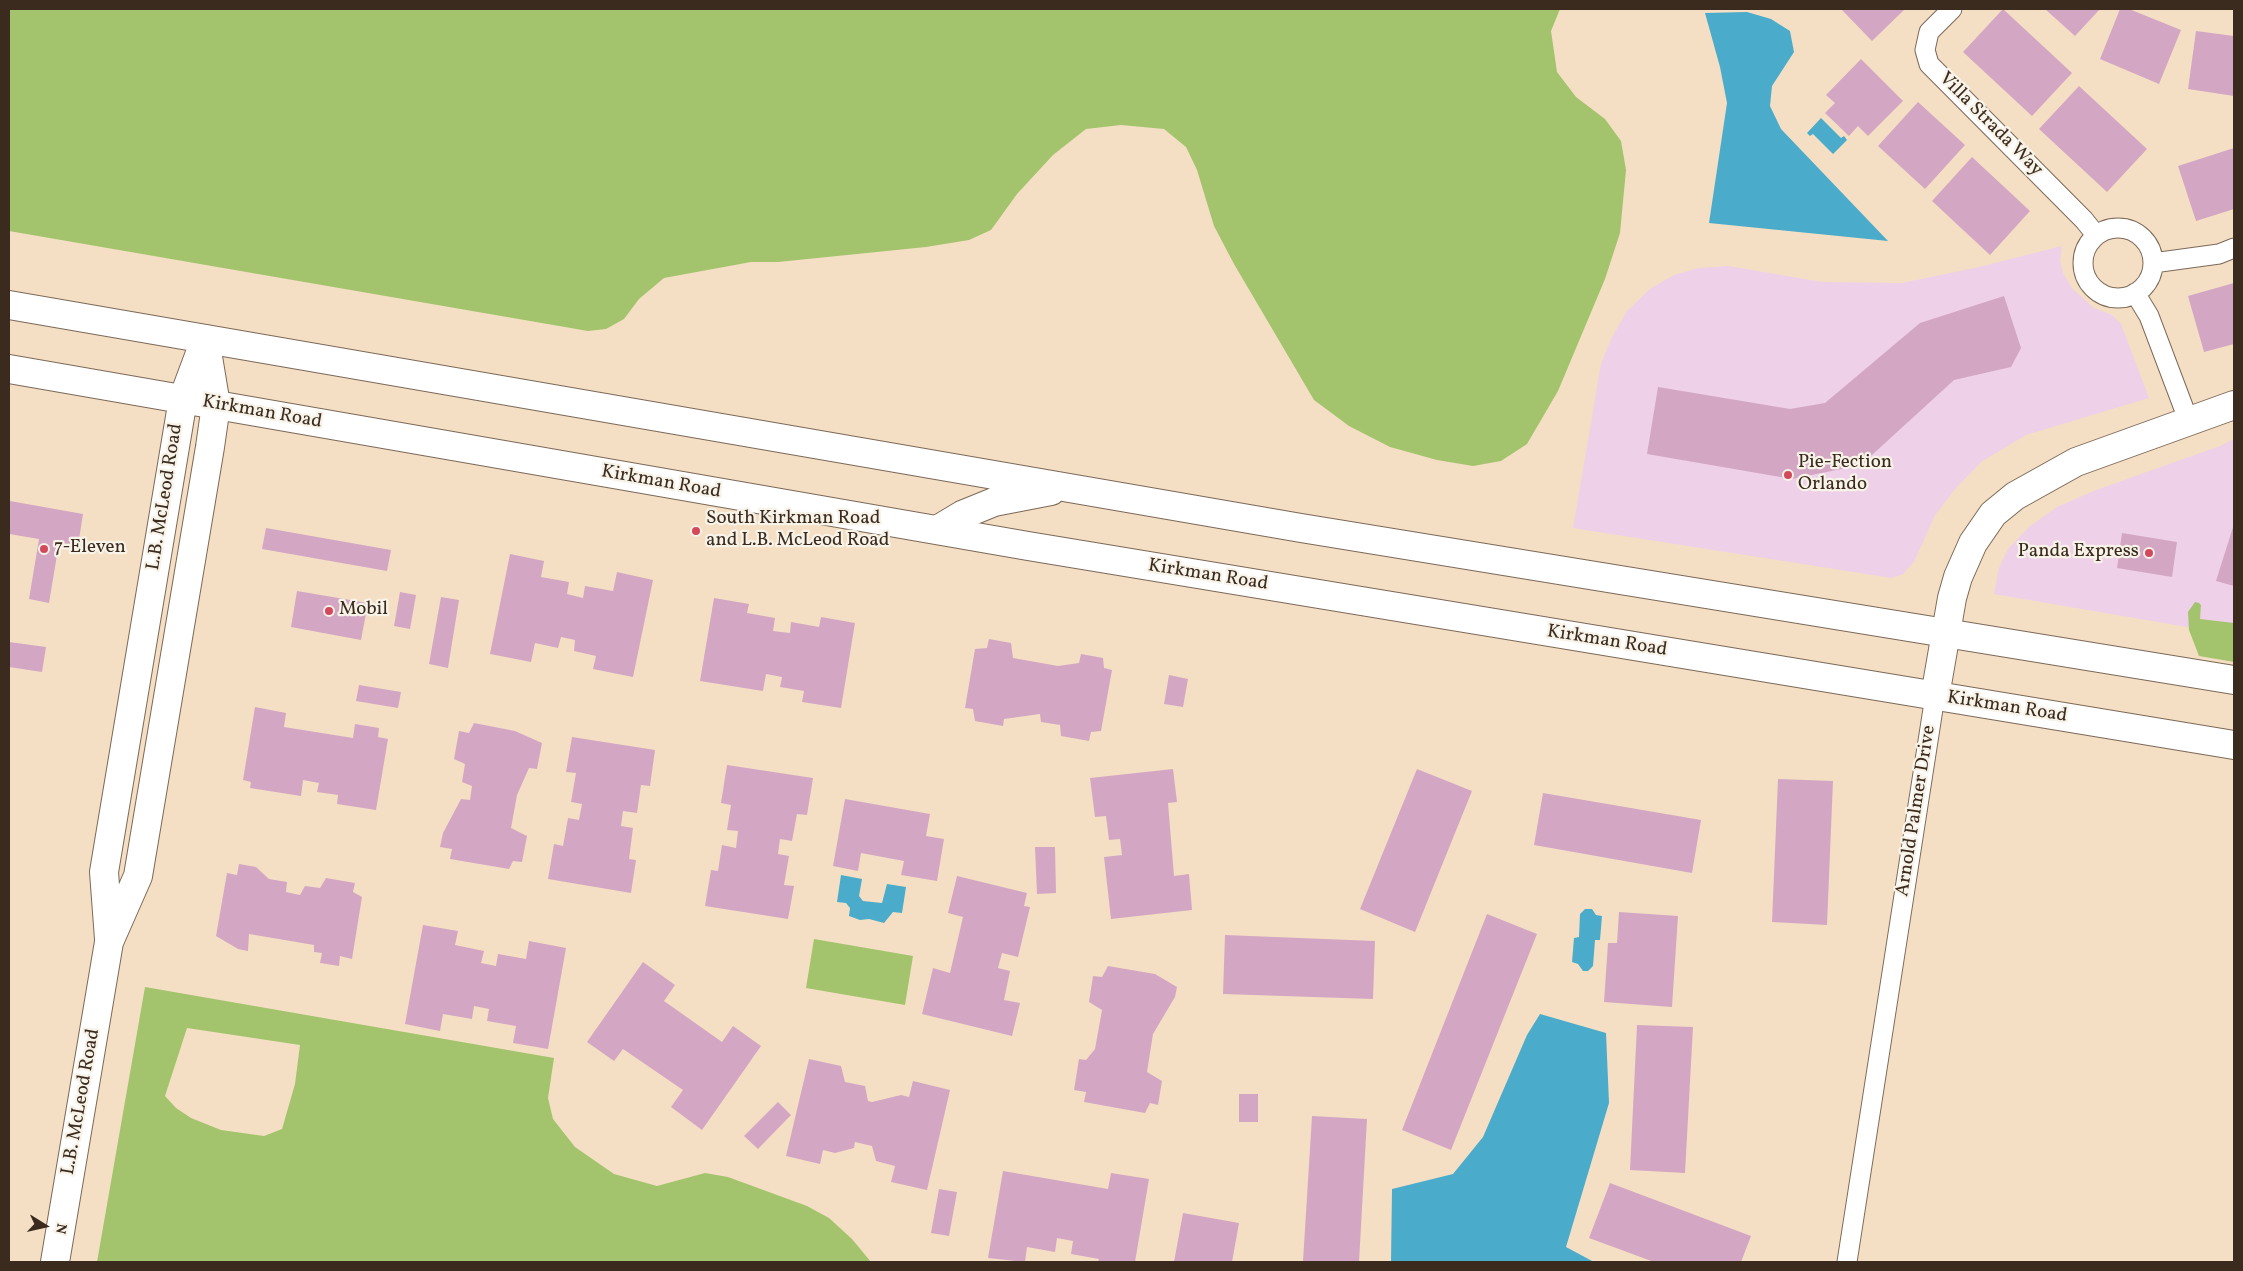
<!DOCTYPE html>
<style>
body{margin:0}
#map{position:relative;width:2243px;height:1271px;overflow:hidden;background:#f4dfc4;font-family:Vollkorn,serif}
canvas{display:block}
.frame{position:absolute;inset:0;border:10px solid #3b2a1e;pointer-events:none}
.north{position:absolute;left:20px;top:1201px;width:50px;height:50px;-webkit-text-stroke:4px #f7f3e8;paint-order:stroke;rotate:100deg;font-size:14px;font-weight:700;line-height:20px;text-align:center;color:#3b2a1e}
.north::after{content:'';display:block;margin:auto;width:18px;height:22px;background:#3b2a1e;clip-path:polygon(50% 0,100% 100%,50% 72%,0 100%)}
</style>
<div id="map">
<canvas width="2243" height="1271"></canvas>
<div class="frame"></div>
<div class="north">N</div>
</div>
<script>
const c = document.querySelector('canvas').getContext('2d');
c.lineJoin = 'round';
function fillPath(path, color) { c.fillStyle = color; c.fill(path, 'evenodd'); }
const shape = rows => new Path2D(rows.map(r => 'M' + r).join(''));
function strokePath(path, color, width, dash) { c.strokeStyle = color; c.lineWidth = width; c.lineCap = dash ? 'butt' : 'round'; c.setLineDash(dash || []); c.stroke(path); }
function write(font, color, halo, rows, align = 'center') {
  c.font = font + ' Vollkorn,serif'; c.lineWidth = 4.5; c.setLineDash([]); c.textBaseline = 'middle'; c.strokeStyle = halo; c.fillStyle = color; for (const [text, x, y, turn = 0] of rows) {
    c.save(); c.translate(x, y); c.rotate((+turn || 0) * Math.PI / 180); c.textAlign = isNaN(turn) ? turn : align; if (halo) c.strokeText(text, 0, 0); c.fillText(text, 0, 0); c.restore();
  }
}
const built = shape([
 [2062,246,2060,260,2063,273,2072,288,2094,308,2112,315,2121,324,2149,398,2026,435,1981,462,1956,488,1935,515,1914,562,1903,574,1892,578,1573,528,1601,364,1611,339,1627,311,1650,289,1674,275,1699,268,1728,266,1822,282,1902,283,1979,267],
 [2234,439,2234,635,1994,594,1999,568,2008,549,2029,527,2057,507,2096,490,2220,446]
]);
const green = shape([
 [9,9,1560,9,1551,31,1557,72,1576,97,1605,119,1621,141,1626,170,1620,233,1605,279,1558,391,1527,444,1501,461,1473,466,1437,460,1390,447,1349,426,1314,400,1234,264,1214,226,1197,170,1186,147,1164,129,1121,125,1086,129,1053,155,1017,194,991,230,969,240,926,247,778,262,751,262,664,278,639,299,624,319,606,329,588,331,9,231],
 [2195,602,2199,603,2201,605,2200,619,2234,623,2234,662,2199,656,2189,630,2188,612],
 [814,939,913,956,905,1005,806,988],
 [145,987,554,1058,548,1098,553,1119,575,1147,614,1174,657,1186,705,1173,728,1177,807,1206,829,1218,852,1239,871,1262,97,1262],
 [187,1028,300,1045,295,1084,282,1129,264,1136,221,1130,191,1118,176,1108,165,1096]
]);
const water = shape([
 [1747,12,1771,19,1790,31,1794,52,1772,86,1770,106,1781,129,1888,241,1709,223,1727,103,1720,67,1705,13],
 [1821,118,1841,138,1844,136,1847,140,1833,154,1813,134,1810,136,1807,133],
 [841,875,862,879,859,896,863,901,882,903,887,884,906,887,902,913,893,912,884,923,869,919,860,920,849,916,850,908,846,903,837,902],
 [1585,909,1592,909,1596,915,1602,916,1600,940,1595,940,1593,966,1588,971,1583,971,1578,964,1572,962,1574,938,1579,937,1580,914],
 [1540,1014,1606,1033,1609,1103,1566,1247,1594,1262,1391,1262,1392,1189,1453,1174,1483,1137,1527,1035]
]);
const building = shape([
 [1841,9,1905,9,1872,41],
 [2003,9,2072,73,2032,116,1963,52],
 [2045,9,2100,9,2075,36],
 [2120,9,2129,9,2181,30,2159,84,2100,59],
 [2196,31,2234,36,2234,96,2188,89],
 [1861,59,1903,101,1868,136,1858,126,1849,136,1825,113,1835,103,1826,95],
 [2079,86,2147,149,2107,192,2039,129],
 [1918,102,1965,145,1925,189,1878,146],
 [2234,148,2234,209,2196,221,2178,166],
 [1972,157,2030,211,1990,255,1932,201],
 [2234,283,2234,344,2204,352,2188,296],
 [2004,296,2021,348,2011,367,1954,380,1861,465,1792,479,1647,454,1658,387,1790,409,1825,403,1920,323],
 [10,501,83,514,78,546,59,543,49,603,29,599,39,539,9,534],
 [2234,524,2234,586,2216,581],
 [266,528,391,550,387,571,262,549],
 [2122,533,2177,542,2172,577,2117,568],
 [510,554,544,561,541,577,569,582,567,594,583,598,585,586,613,591,617,572,653,580,633,677,593,669,596,656,574,651,575,640,561,637,558,648,535,643,531,662,490,654],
 [297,591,368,603,361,640,291,627],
 [400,592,416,595,410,629,394,626],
 [441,597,459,600,448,668,429,664],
 [714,598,749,604,747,613,775,618,773,631,790,633,791,622,819,627,821,617,855,623,841,708,802,702,804,691,780,687,782,677,766,674,763,691,700,681],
 [989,639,1011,643,1013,658,1058,666,1079,663,1081,654,1103,658,1104,668,1112,670,1101,731,1091,732,1089,741,1061,736,1060,725,1041,722,1040,714,1004,719,1003,726,975,721,973,709,965,708,975,649,987,648],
 [9,642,46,647,42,672,9,667],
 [1169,675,1188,679,1183,707,1164,704],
 [359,685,401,692,398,708,356,701],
 [255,707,286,713,284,727,353,738,355,724,379,728,378,737,388,739,376,810,337,804,338,795,317,792,319,783,303,780,301,796,250,788,251,782,243,780],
 [474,723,515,731,542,743,537,769,529,768,517,795,511,828,527,836,522,862,513,861,509,869,450,859,452,849,440,847,443,833,461,799,470,800,472,786,462,782,465,764,454,759,459,731,469,733],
 [572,737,655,750,650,786,641,785,637,813,623,811,621,826,633,828,629,859,636,860,631,893,548,879,554,844,563,846,568,818,579,820,582,804,571,802,576,773,566,772],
 [727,765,813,778,807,815,797,814,792,841,780,839,778,854,789,856,784,885,794,886,788,919,705,906,711,870,718,871,722,845,736,848,738,831,727,830,731,805,721,803],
 [1173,769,1177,802,1168,803,1174,876,1189,874,1192,910,1111,919,1104,857,1122,855,1120,839,1109,840,1106,816,1095,817,1090,778],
 [1417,769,1472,791,1415,932,1360,909],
 [1778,779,1833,781,1827,925,1772,922],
 [1543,793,1701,820,1692,873,1534,845],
 [845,799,930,814,926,836,944,839,937,881,901,875,904,861,861,853,858,871,833,866],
 [1035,847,1055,847,1056,893,1037,894],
 [239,864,256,867,269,879,287,882,286,892,300,895,305,886,320,888,326,878,355,883,353,892,362,897,352,959,340,956,339,966,320,963,322,953,314,952,314,945,249,934,248,951,238,949,216,936,227,873,237,875],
 [957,876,1027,893,1024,906,1030,907,1018,957,1002,953,998,968,1010,971,1004,1000,1020,1003,1012,1036,922,1014,933,968,950,973,963,917,948,913],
 [1619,912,1678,916,1672,1007,1604,1002,1608,943,1617,943],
 [1487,914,1537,934,1451,1150,1402,1130],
 [423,925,458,931,455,945,484,951,481,963,496,966,498,954,526,959,529,941,566,948,548,1049,513,1043,516,1026,487,1021,489,1009,474,1006,472,1019,443,1014,440,1031,405,1024],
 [1225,935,1375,941,1373,999,1223,994],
 [643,962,675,985,664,1001,722,1042,733,1026,761,1046,702,1130,671,1107,683,1090,623,1049,614,1061,587,1042],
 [1108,966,1155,974,1177,987,1175,997,1153,1034,1147,1072,1162,1081,1158,1105,1150,1103,1145,1113,1084,1102,1086,1092,1074,1090,1079,1059,1086,1060,1095,1049,1102,1010,1089,1002,1093,976,1102,977],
 [1637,1025,1693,1027,1685,1173,1630,1170],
 [809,1059,841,1066,845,1082,865,1086,868,1101,872,1102,901,1095,909,1097,913,1081,950,1090,927,1190,891,1182,895,1166,876,1161,872,1146,855,1142,854,1148,835,1153,823,1150,820,1164,786,1156],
 [1239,1094,1258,1094,1258,1122,1239,1122],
 [778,1102,791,1115,758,1149,744,1136],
 [1312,1116,1367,1119,1359,1262,1303,1261],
 [1003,1171,1108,1189,1111,1173,1149,1179,1135,1262,1098,1262,1099,1259,1071,1254,1073,1241,1057,1238,1055,1252,1027,1247,1025,1262,988,1258],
 [1610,1183,1751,1236,1741,1262,1654,1262,1589,1238],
 [939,1189,957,1192,949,1236,931,1233],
 [1183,1213,1239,1223,1232,1262,1174,1262]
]);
const street = shape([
 [1952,9,1929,32,1925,50,1929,64,2084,220,2096,235],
 '2083 263a35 35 0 1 1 70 0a35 35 0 1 1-70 0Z',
 [2153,263,2219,254,2234,248],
 [2135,293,2149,316,2189,422],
 [1847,1262,1935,696]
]);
const secondary = shape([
 [1935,696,1952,598,1958,577,1973,543,1993,514,2015,496,2076,462,2234,405],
 [109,939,104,872,183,399,205,340],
 [55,1262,109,942,138,876,210,447,216,405,205,339]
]);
const primary = shape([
 [9,305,1301,528,2234,680],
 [9,369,1028,546,2234,745],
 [937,530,962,515,994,502,1051,491]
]);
const markers = [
 [1788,475,5,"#d1495b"],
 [696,531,5,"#d1495b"],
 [44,549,5,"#d1495b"],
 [2149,553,5,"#d1495b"],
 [329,611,5,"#d1495b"]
];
const streetNames = [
 ["Villa Strada Way",1990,125,45],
 ["Kirkman Road",262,413,10],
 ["Kirkman Road",661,483,10],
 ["L.B. McLeod Road",166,497,-81],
 ["Kirkman Road",1208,576,9],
 ["Kirkman Road",1607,642,9],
 ["Kirkman Road",2007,708,9],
 ["Arnold Palmer Drive",1917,811,-81],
 ["L.B. McLeod Road",82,1102,-80]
];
const poiNames = [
 ["Pie-Fection",1798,464],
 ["Orlando",1798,486],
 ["South Kirkman Road",706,520],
 ["and L.B. McLeod Road",706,542],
 ["7-Eleven",54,549],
 ["Panda Express",2139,553,"right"],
 ["Mobil",339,611]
];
fillPath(built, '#eed0e8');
fillPath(green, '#a3c46d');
fillPath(water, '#4babca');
fillPath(building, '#d3a7c4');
strokePath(street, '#7c6958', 21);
strokePath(secondary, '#7c6958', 30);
strokePath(primary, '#7c6958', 30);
strokePath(street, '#fff', 19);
strokePath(secondary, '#fff', 28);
strokePath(primary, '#fff', 28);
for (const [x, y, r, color] of markers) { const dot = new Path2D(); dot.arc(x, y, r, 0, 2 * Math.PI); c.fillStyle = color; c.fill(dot); strokePath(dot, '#f7f3e8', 2); }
write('19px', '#3b2a1e', '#f7f3e8', streetNames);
write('19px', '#3b2a1e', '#f7f3e8', poiNames, 'left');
</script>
